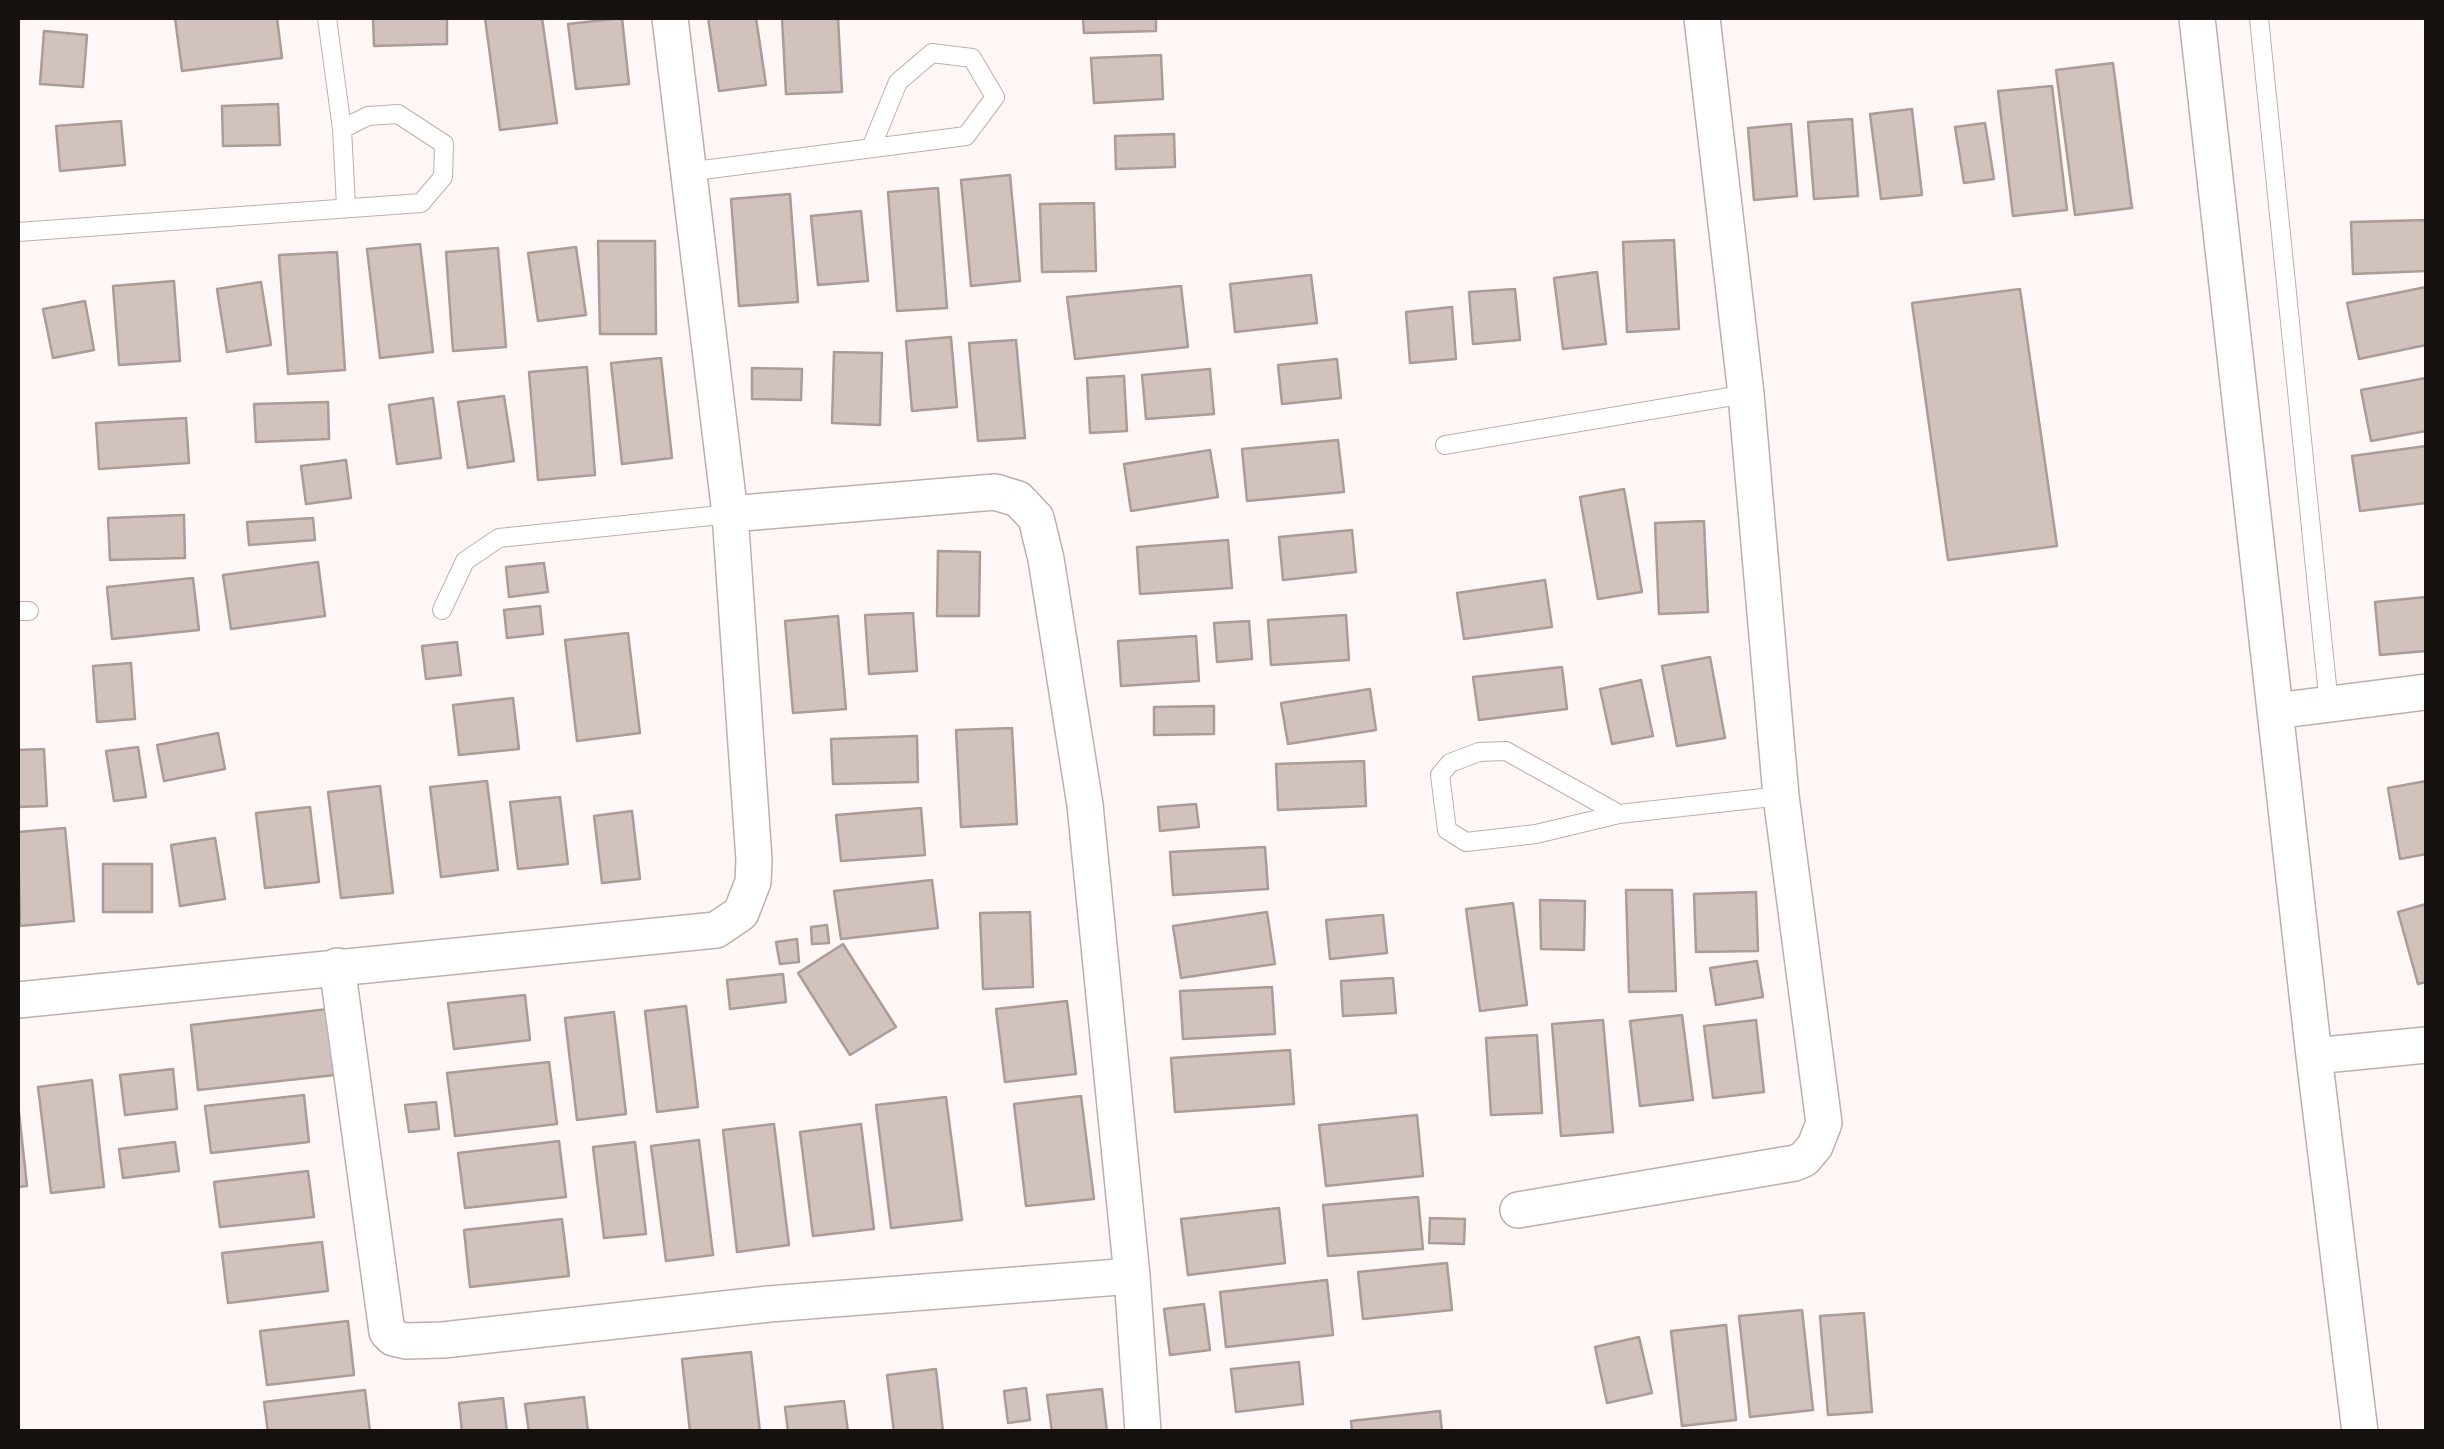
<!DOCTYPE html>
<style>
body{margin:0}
#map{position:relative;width:2444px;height:1449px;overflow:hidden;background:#fef7f5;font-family:"Space Grotesk",sans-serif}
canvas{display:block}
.frame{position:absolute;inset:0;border:20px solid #17110f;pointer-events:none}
</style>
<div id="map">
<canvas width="2444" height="1449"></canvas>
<div class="frame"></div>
</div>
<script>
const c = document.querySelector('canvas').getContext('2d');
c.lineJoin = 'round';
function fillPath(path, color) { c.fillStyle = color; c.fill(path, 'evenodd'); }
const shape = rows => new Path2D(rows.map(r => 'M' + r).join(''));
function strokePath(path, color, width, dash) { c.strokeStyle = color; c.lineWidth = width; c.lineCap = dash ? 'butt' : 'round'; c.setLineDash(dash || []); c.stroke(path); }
const building = shape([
 [175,18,277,18,282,58,182,71,175,18],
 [373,18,447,18,447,44,374,46,373,18],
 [485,18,542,18,557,123,500,130,485,18],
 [622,18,629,84,576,89,568,24,622,18],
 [708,18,756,18,766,85,719,91,708,18],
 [782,18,838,18,842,92,786,94,782,18],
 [1083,18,1156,18,1156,31,1084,33,1083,18],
 [44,31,87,35,83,87,40,84,44,31],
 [1161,55,1163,99,1094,103,1091,58,1161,55],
 [2113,63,2132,208,2075,215,2056,70,2113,63],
 [2052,86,2067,210,2013,216,1998,91,2052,86],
 [278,104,280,145,223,146,222,106,278,104],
 [1912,109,1922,195,1881,199,1870,114,1912,109],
 [1852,119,1858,196,1814,199,1808,122,1852,119],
 [121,121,125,165,60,171,56,126,121,121],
 [1985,123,1994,179,1964,183,1955,127,1985,123],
 [1791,124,1797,196,1754,200,1748,128,1791,124],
 [1174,134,1175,167,1116,169,1115,136,1174,134],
 [1010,175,1020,281,971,286,961,180,1010,175],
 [938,188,947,308,897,311,888,192,938,188],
 [790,194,798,302,739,306,731,199,790,194],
 [1094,203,1096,271,1042,272,1040,204,1094,203],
 [861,211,868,281,818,285,811,216,861,211],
 [2426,220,2426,271,2353,274,2351,222,2426,220],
 [1674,240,1679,329,1627,332,1623,242,1674,240],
 [598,241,655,241,656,334,600,334,598,241],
 [420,244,433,352,380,358,367,249,420,244],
 [576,247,586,315,538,321,528,253,576,247],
 [498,248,506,347,453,351,446,252,498,248],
 [337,252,345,370,288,374,279,255,337,252],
 [1597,272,1606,344,1563,349,1554,278,1597,272],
 [1311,275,1317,323,1235,332,1230,284,1311,275],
 [174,281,180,361,119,365,113,286,174,281],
 [261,282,271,345,227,352,217,289,261,282],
 [1181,286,1188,347,1075,359,1067,297,1181,286],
 [2426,287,2426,345,2359,359,2347,303,2426,287],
 [1515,289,1520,340,1473,344,1469,292,1515,289],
 [2020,289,2057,546,1948,560,1912,303,2020,289],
 [85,301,94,350,53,358,43,309,85,301],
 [1452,307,1456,359,1410,363,1406,312,1452,307],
 [951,337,957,407,912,411,906,341,951,337],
 [1016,340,1025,438,978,441,969,343,1016,340],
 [834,352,882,353,880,425,832,423,834,352],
 [661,358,672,458,622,464,611,363,661,358],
 [1337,359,1341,398,1282,404,1278,365,1337,359],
 [587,367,595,475,538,480,529,372,587,367],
 [752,368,802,369,801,400,752,399,752,368],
 [1210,369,1214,414,1146,419,1142,375,1210,369],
 [1124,376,1127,431,1090,433,1087,378,1124,376],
 [2426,378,2426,431,2371,441,2361,390,2426,378],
 [504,396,514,461,468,468,458,402,504,396],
 [433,398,441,458,397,464,389,405,433,398],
 [328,402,329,439,256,442,254,404,328,402],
 [186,418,189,463,99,469,96,423,186,418],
 [1338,440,1344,492,1247,501,1242,449,1338,440],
 [2426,446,2426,503,2360,511,2352,456,2426,446],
 [1210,450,1218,497,1131,511,1124,464,1210,450],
 [346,460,351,498,306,504,301,466,346,460],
 [1624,489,1642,592,1598,599,1580,497,1624,489],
 [184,515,185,558,110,560,108,518,184,515],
 [313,518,315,540,249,545,247,522,313,518],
 [1704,521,1708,612,1659,614,1655,523,1704,521],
 [1352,530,1356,572,1283,580,1279,537,1352,530],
 [1228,540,1232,588,1140,594,1137,547,1228,540],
 [938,551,980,552,979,616,937,616,938,551],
 [318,562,325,616,231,629,223,575,318,562],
 [544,563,548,592,509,597,506,567,544,563],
 [193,578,199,630,112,639,107,587,193,578],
 [1545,580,1552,627,1464,639,1457,593,1545,580],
 [2426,597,2426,651,2380,655,2375,602,2426,597],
 [540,606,543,634,507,638,504,610,540,606],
 [913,613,917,671,869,674,865,615,913,613],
 [1346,615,1349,660,1271,665,1268,620,1346,615],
 [838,616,846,709,793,713,785,621,838,616],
 [1249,621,1252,659,1217,662,1214,623,1249,621],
 [628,633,640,733,577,741,565,640,628,633],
 [1196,636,1199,681,1121,686,1118,641,1196,636],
 [457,642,461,675,426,679,422,646,457,642],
 [1710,657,1725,738,1677,746,1662,666,1710,657],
 [131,663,135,719,97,722,93,666,131,663],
 [1562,667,1567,709,1479,720,1473,677,1562,667],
 [1641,680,1653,736,1612,744,1600,689,1641,680],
 [1370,689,1376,730,1288,744,1281,703,1370,689],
 [513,698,519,749,459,755,453,705,513,698],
 [1214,706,1214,734,1154,735,1154,707,1214,706],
 [1012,728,1017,824,961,827,956,730,1012,728],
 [218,733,225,769,164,781,157,745,218,733],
 [917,736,918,782,833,784,831,739,917,736],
 [138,747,146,797,114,801,106,751,138,747],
 [44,749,47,806,18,807,18,750,44,749],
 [1364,761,1366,806,1278,810,1276,764,1364,761],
 [487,781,498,870,441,877,430,787,487,781],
 [2426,781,2426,854,2400,859,2388,788,2426,781],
 [380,786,393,893,341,898,328,792,380,786],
 [560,797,568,864,518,869,510,802,560,797],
 [1196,804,1199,827,1160,831,1158,807,1196,804],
 [310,807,319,882,265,888,256,813,310,807],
 [921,808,925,855,841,861,836,815,921,808],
 [632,811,640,879,602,883,594,816,632,811],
 [65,828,74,921,20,926,18,832,65,828],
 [215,838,225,899,180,906,171,845,215,838],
 [1265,847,1268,889,1173,895,1170,852,1265,847],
 [103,864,152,864,152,912,103,912,103,864],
 [932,880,938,928,841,939,834,891,932,880],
 [1626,890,1672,890,1676,991,1629,992,1626,890],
 [1756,892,1758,951,1696,952,1694,894,1756,892],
 [1540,900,1585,901,1584,950,1541,949,1540,900],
 [1513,903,1527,1005,1480,1011,1466,909,1513,903],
 [2426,904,2426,982,2418,984,2398,912,2426,904],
 [1030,912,1033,987,983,989,980,913,1030,912],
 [1267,912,1275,964,1181,978,1173,926,1267,912],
 [1383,915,1387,953,1330,959,1326,920,1383,915],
 [827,925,829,943,812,944,811,927,827,925],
 [797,939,799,962,780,964,776,942,797,939],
 [843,944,896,1027,850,1055,798,973,843,944],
 [1757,961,1763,997,1716,1005,1710,968,1757,961],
 [783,974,786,1002,730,1009,727,980,783,974],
 [1393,978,1396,1013,1343,1016,1341,981,1393,978],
 [1272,987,1275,1034,1183,1039,1180,991,1272,987],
 [525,995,530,1040,454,1049,448,1003,525,995],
 [1067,1001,1076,1074,1005,1082,996,1009,1067,1001],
 [686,1006,698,1107,657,1112,645,1011,686,1006],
 [328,1009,335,1075,198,1090,191,1025,328,1009],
 [614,1012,626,1114,577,1120,565,1018,614,1012],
 [1682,1015,1693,1100,1640,1106,1630,1021,1682,1015],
 [1603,1020,1613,1132,1561,1136,1552,1024,1603,1020],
 [1756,1020,1764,1092,1713,1098,1704,1026,1756,1020],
 [1537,1035,1542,1113,1491,1115,1486,1038,1537,1035],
 [1290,1050,1294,1104,1175,1112,1171,1058,1290,1050],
 [549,1062,557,1124,455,1136,447,1073,549,1062],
 [173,1069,177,1109,125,1115,120,1075,173,1069],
 [92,1080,104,1187,51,1193,38,1087,92,1080],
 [304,1095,309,1142,211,1153,205,1106,304,1095],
 [1081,1096,1094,1199,1026,1206,1014,1104,1081,1096],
 [946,1097,962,1220,891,1228,876,1105,946,1097],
 [436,1102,439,1129,409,1132,405,1105,436,1102],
 [18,1103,27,1186,18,1187,18,1103],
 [1417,1115,1423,1176,1326,1186,1319,1125,1417,1115],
 [774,1124,789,1245,737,1252,723,1130,774,1124],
 [861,1124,874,1229,813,1236,800,1132,861,1124],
 [699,1140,713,1255,666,1261,651,1146,699,1140],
 [559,1141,566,1197,465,1208,458,1153,559,1141],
 [175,1142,179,1171,123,1178,119,1149,175,1142],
 [635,1142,646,1234,604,1238,593,1147,635,1142],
 [308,1171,314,1217,220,1227,214,1182,308,1171],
 [1418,1197,1423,1249,1328,1256,1323,1205,1418,1197],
 [1279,1208,1285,1263,1188,1275,1181,1219,1279,1208],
 [1430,1218,1465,1219,1464,1244,1429,1243,1430,1218],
 [562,1219,569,1276,470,1287,464,1230,562,1219],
 [322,1242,328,1291,228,1303,222,1253,322,1242],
 [1447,1263,1452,1310,1363,1319,1358,1272,1447,1263],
 [1327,1280,1333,1335,1226,1347,1220,1292,1327,1280],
 [1204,1304,1210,1350,1170,1355,1164,1309,1204,1304],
 [1802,1310,1813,1410,1750,1417,1739,1316,1802,1310],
 [1864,1313,1872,1412,1828,1415,1820,1316,1864,1313],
 [348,1321,354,1375,267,1385,260,1331,348,1321],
 [1726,1325,1736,1420,1682,1426,1671,1331,1726,1325],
 [1639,1337,1652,1393,1607,1403,1595,1347,1639,1337],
 [751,1352,760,1432,690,1432,682,1359,751,1352],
 [1299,1362,1303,1404,1236,1412,1231,1369,1299,1362],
 [936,1369,943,1432,894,1432,887,1375,936,1369],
 [1026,1388,1030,1420,1008,1423,1004,1391,1026,1388],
 [1102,1389,1107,1432,1052,1432,1047,1395,1102,1389],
 [365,1390,370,1432,268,1432,264,1402,365,1390],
 [584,1397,588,1432,529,1432,525,1404,584,1397],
 [503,1398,507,1432,462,1432,459,1403,503,1398],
 [844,1401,848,1432,788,1432,785,1407,844,1401],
 [1440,1411,1442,1432,1352,1432,1351,1421,1440,1411]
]);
const service = shape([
 [327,18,342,129],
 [2259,18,2329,705],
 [687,172,966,136,995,97,972,58,932,53,898,82,871,148],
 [18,232,421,203,443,177,444,144,398,114,368,116,342,129,346,206],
 [1445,445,1746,394],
 [442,610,465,561,499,538,730,514],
 [18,611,29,611],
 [1619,814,1506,751,1479,752,1450,763,1440,775,1447,830,1466,842,1536,834,1619,814,1781,796]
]);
const minor = shape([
 [2197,18,2314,1056,2360,1432],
 [730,514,995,492,1018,499,1036,518,1046,559,1085,805,1132,1276,1143,1432],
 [2275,711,2426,692],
 [337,966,387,1332,393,1338,406,1341,443,1340,769,1304,1132,1276],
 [18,1000,716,930,741,913,753,882,754,860,730,514,670,18],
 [2314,1056,2426,1045],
 [1518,1210,1795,1163,1804,1159,1815,1146,1824,1123,1781,796,1746,394,1702,18]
]);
fillPath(building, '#d2c2bd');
strokePath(building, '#ab9c97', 2.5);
strokePath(service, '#bfafaa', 20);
strokePath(minor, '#bfafaa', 38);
strokePath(service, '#fff', 18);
strokePath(minor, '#fff', 35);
</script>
